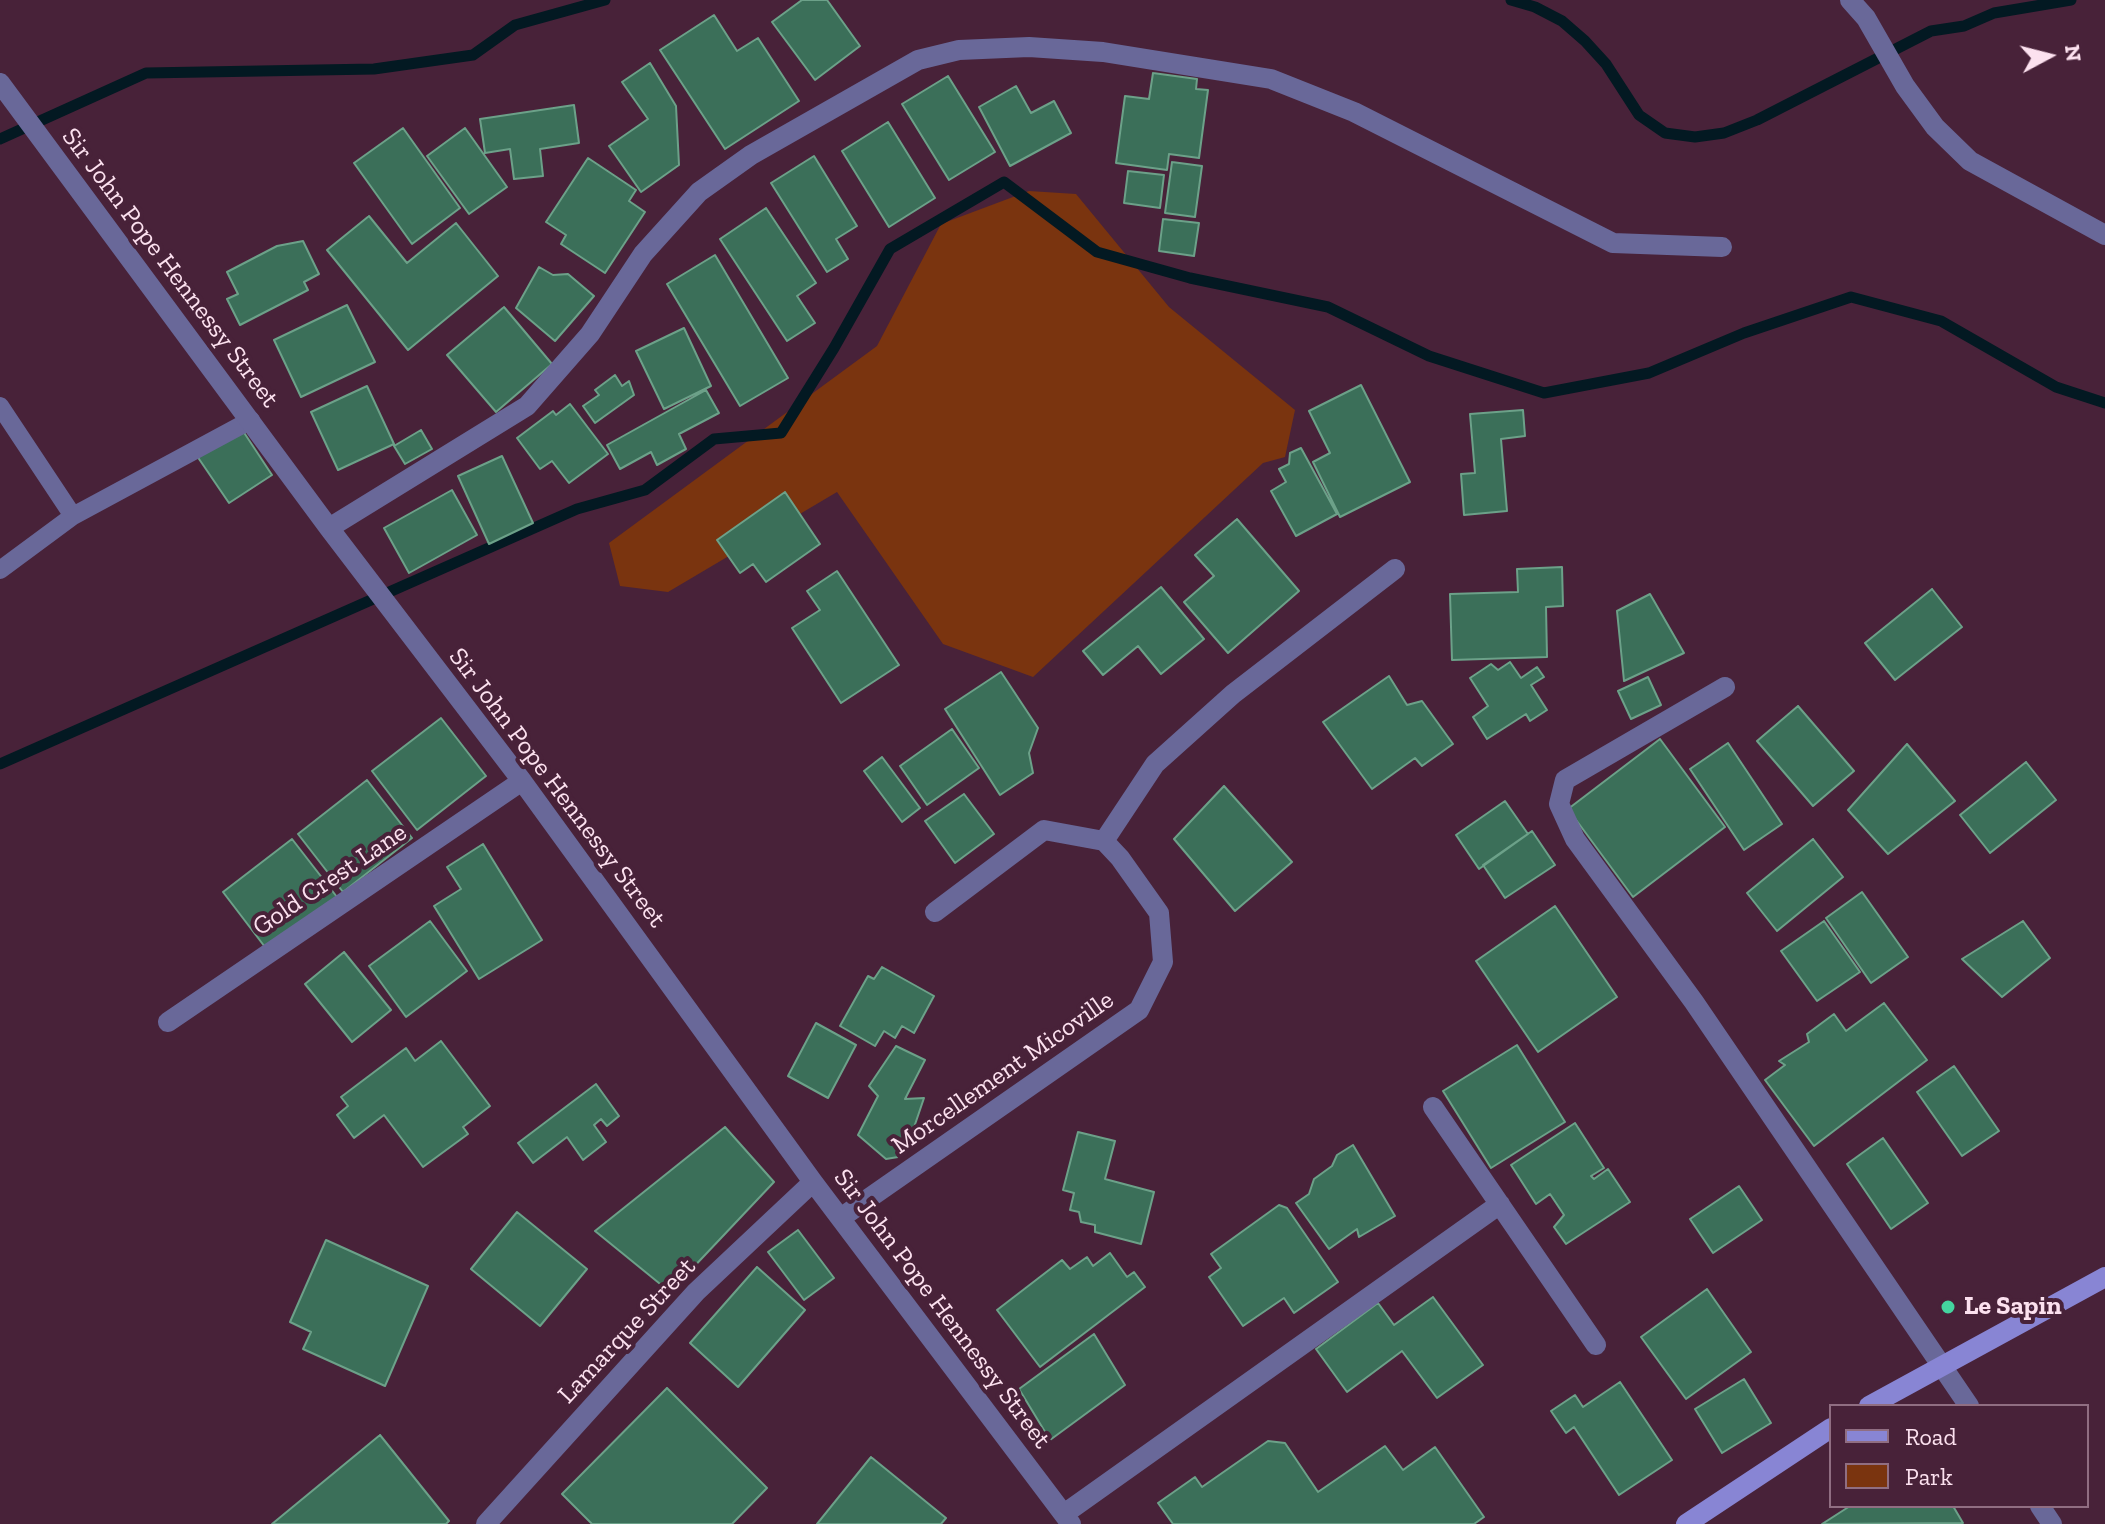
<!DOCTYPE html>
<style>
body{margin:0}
#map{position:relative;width:2105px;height:1524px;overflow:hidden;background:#482239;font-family:"Zilla Slab",serif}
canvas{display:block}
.legend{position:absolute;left:1829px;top:1404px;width:260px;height:104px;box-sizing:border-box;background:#482239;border:2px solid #906e82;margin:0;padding:10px 14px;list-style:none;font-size:24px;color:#fce1ef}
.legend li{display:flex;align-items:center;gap:16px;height:40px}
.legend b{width:40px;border:2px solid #906e82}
.north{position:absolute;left:2009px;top:16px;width:80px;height:80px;-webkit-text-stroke:6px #482239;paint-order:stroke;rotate:83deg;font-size:22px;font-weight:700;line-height:32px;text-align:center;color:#fce1ef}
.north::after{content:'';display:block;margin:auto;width:28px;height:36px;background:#fce1ef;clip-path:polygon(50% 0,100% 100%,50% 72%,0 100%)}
</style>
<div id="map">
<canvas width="2105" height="1524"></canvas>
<ul class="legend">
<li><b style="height:10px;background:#8885d4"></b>Road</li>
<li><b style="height:22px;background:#7a340f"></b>Park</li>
</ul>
<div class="north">N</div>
</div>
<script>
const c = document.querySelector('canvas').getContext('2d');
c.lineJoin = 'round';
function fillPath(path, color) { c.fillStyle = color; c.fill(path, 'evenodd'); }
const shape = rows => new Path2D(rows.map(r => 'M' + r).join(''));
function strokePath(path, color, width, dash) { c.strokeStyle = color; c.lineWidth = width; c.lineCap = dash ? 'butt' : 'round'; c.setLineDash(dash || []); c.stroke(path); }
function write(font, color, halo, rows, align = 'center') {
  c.font = font + ' "Zilla Slab",serif'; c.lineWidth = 8; c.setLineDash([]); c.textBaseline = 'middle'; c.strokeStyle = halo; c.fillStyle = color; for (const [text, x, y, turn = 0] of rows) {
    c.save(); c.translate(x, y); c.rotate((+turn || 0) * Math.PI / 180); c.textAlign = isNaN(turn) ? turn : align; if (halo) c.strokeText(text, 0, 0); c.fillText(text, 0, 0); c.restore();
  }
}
const green = shape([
 [1029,191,1076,194,1169,307,1295,410,1285,457,1263,463,1033,677,943,644,837,492,668,592,620,586,609,543,877,346,941,224]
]);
const stream = shape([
 [1511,0,1535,7,1562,21,1585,41,1606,64,1639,115,1665,133,1695,137,1724,133,1757,120,1931,31,1964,26,1994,13,2071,0],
 [0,139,146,73,374,69,473,55,515,25,605,0],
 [0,764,577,509,645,490,714,439,781,433,834,348,890,249,1004,182,1097,252,1190,278,1328,307,1429,356,1544,393,1649,373,1744,333,1851,297,1941,321,2056,387,2105,403]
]);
const building = shape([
 [802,0,827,0,860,46,815,80,772,22,802,0],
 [714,15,737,51,758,38,799,101,725,149,660,50,714,15],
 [650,63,676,106,679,165,641,192,609,146,648,119,622,82,650,63],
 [1153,73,1197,79,1196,89,1208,90,1199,158,1169,154,1167,170,1116,163,1125,96,1149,99,1153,73],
 [948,76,995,152,949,180,902,104,948,76],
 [1016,86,1031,113,1054,101,1071,133,1010,166,979,107,1016,86],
 [574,105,579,143,540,149,543,176,514,179,510,149,485,153,480,119,574,105],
 [888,122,935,198,889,227,842,151,888,122],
 [403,128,460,208,412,244,354,163,403,128],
 [465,128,507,187,469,214,427,156,465,128],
 [814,156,857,226,836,239,848,259,827,272,771,183,814,156],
 [588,158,636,190,629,201,645,212,605,273,561,244,566,235,546,222,588,158],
 [1172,162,1202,166,1195,217,1165,213,1172,162],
 [1128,171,1164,175,1160,208,1124,203,1128,171],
 [766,208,816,283,797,296,815,323,787,341,720,239,766,208],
 [369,216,407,263,456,223,498,276,408,350,327,250,369,216],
 [1163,219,1199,223,1194,256,1159,251,1163,219],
 [303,241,319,274,304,282,308,290,240,325,227,299,238,294,227,272,277,246,303,241],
 [715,255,788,378,740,406,667,284,715,255],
 [539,267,553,275,568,274,594,296,555,341,516,308,539,267],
 [347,305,375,362,301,397,274,340,347,305],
 [504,307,552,364,496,412,447,355,504,307],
 [684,328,711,386,664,409,636,351,684,328],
 [615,375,622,386,629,381,634,395,595,423,583,406,599,395,595,390,615,375],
 [1361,385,1410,482,1340,517,1313,462,1330,453,1309,411,1361,385],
 [367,386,394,444,338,470,311,412,367,386],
 [706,390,719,413,679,434,686,449,657,465,651,452,620,469,607,445,706,390],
 [570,404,608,454,569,483,552,461,540,469,517,438,553,411,556,415,570,404],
 [1523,410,1525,436,1501,439,1507,511,1464,515,1461,474,1475,473,1470,414,1523,410],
 [241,428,272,475,229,503,197,456,241,428],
 [421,430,432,449,405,464,394,446,421,430],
 [1301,448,1337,514,1296,536,1271,491,1286,482,1279,469,1289,464,1290,453,1301,448],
 [502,456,533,523,489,544,458,476,502,456],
 [452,490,477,535,409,573,384,528,452,490],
 [785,492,820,544,766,582,753,564,740,573,717,540,785,492],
 [1237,519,1299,591,1228,653,1184,602,1214,576,1195,555,1237,519],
 [1562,567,1563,606,1546,607,1547,657,1452,660,1450,594,1518,592,1517,569,1562,567],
 [837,571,899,665,841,703,792,628,820,610,807,591,837,571],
 [1161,587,1204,639,1161,674,1138,646,1103,675,1083,651,1161,587],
 [1932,589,1962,627,1895,680,1865,643,1932,589],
 [1650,594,1684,653,1624,681,1617,611,1650,594],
 [1510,662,1521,678,1537,667,1544,677,1531,685,1547,710,1530,721,1526,714,1487,739,1473,717,1488,706,1470,678,1491,664,1498,670,1510,662],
 [1001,672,1038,728,1029,753,1033,773,1000,795,945,709,1001,672],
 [1389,676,1407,705,1422,701,1453,744,1422,766,1415,758,1372,789,1323,722,1389,676],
 [1648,677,1661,705,1631,719,1618,691,1648,677],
 [1798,706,1854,771,1813,806,1757,741,1798,706],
 [441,718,486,776,417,830,372,771,441,718],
 [952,729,979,768,927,805,900,766,952,729],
 [1660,739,1725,827,1633,897,1568,809,1660,739],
 [1728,743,1782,824,1744,850,1690,769,1728,743],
 [1907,744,1955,801,1888,854,1848,810,1907,744],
 [882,757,920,808,902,822,864,771,882,757],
 [2026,762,2056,800,1990,853,1960,815,2026,762],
 [367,780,412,838,343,892,298,834,367,780],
 [1224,786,1292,862,1235,911,1174,839,1224,786],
 [964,794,994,834,955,863,925,821,964,794],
 [1505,801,1528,834,1479,869,1456,835,1505,801],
 [1532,831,1555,865,1505,898,1483,865,1532,831],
 [292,839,337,897,268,951,223,892,292,839],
 [1813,839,1843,877,1777,931,1747,893,1813,839],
 [483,844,542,940,479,979,434,906,461,889,447,867,483,844],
 [1862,892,1908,957,1871,983,1826,918,1862,892],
 [1555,906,1617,997,1538,1052,1476,961,1555,906],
 [430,921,467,971,406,1017,369,966,430,921],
 [1824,921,1860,972,1817,1001,1781,951,1824,921],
 [2023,921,2050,958,2002,997,1962,959,2023,921],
 [344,952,391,1010,352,1042,305,984,344,952],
 [882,967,934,996,914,1033,902,1026,895,1038,884,1031,875,1046,840,1026,868,976,874,979,882,967],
 [1884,1003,1927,1060,1814,1146,1765,1080,1785,1065,1779,1061,1809,1042,1807,1034,1834,1014,1846,1031,1884,1003],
 [816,1023,856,1045,828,1098,788,1076,816,1023],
 [441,1041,490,1106,463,1127,468,1134,423,1167,384,1115,354,1138,337,1115,348,1106,341,1097,406,1048,415,1061,441,1041],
 [1517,1045,1565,1122,1491,1168,1443,1091,1517,1045],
 [896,1046,925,1060,905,1099,924,1098,908,1145,898,1157,886,1159,858,1135,878,1096,869,1086,896,1046],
 [1954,1066,1999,1131,1962,1156,1917,1092,1954,1066],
 [596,1084,619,1116,607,1126,601,1119,594,1125,606,1142,583,1160,567,1137,533,1163,518,1143,596,1084],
 [1575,1123,1604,1168,1591,1176,1594,1179,1608,1169,1630,1202,1566,1244,1554,1227,1564,1215,1550,1194,1536,1204,1511,1165,1575,1123],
 [725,1127,774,1182,670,1292,595,1231,725,1127],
 [1078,1132,1115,1141,1105,1179,1154,1192,1141,1244,1095,1232,1095,1225,1081,1222,1079,1212,1070,1210,1074,1193,1063,1190,1078,1132],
 [1883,1138,1928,1203,1891,1229,1847,1164,1883,1138],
 [1353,1145,1395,1216,1359,1237,1357,1229,1329,1249,1296,1203,1309,1194,1314,1179,1332,1166,1337,1155,1353,1145],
 [1739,1186,1762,1220,1713,1253,1690,1219,1739,1186],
 [1279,1205,1287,1208,1338,1282,1294,1313,1284,1298,1243,1326,1209,1277,1221,1268,1211,1254,1279,1205],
 [517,1212,587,1269,540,1326,471,1269,517,1212],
 [798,1230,834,1278,804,1300,768,1252,798,1230],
 [326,1240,428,1286,385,1386,303,1349,311,1332,290,1322,326,1240],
 [1110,1253,1127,1277,1134,1272,1145,1287,1040,1367,997,1310,1062,1260,1070,1269,1087,1257,1093,1266,1110,1253],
 [757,1267,805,1310,738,1387,690,1343,757,1267],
 [1707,1289,1751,1352,1686,1399,1641,1337,1707,1289],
 [1433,1297,1483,1365,1437,1398,1402,1351,1347,1392,1316,1349,1378,1303,1394,1325,1433,1297],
 [1094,1334,1125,1385,1050,1440,1019,1389,1094,1334],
 [1744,1379,1771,1423,1722,1453,1695,1409,1744,1379],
 [1620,1382,1672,1460,1619,1495,1574,1427,1566,1433,1551,1411,1575,1395,1583,1407,1620,1382],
 [667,1388,767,1488,732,1524,592,1524,562,1494,667,1388],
 [380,1435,449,1521,446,1524,272,1524,380,1435],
 [1268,1441,1285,1443,1318,1492,1385,1446,1403,1470,1435,1447,1484,1517,1474,1524,1173,1524,1158,1503,1195,1477,1202,1487,1268,1441],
 [871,1457,946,1518,941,1524,817,1524,871,1457],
 [1850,1506,1953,1506,1963,1523,1822,1524,1850,1506]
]);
const lane = shape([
 [0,406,73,516],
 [0,570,73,516,251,420]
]);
const street = shape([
 [1850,0,1866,18,1905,86,1935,127,1970,161,2105,235],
 [0,83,329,528,522,781,813,1182,1071,1524],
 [329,528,527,406,590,334,643,254,699,192,751,155,918,60,959,50,1029,47,1103,52,1271,79,1354,112,1613,243,1722,247],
 [1725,687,1565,780,1559,804,1575,839,1694,1002,1969,1406],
 [935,912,1044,830,1104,841],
 [168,1022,522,781],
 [1433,1107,1596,1345],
 [842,1217,1139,1010,1163,962,1159,913,1120,858,1104,841,1155,764,1233,694,1395,569],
 [2040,1506,2052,1524],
 [1064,1514,1500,1204],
 [486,1524,696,1292,813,1182]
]);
const secondary = shape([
 [1869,1406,2105,1277],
 [1686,1524,1831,1428]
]);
const markers = [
 [1948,1307,8,"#44d49f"]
];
const streetNames = [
 ["Sir John Pope Hennessy Street",170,268,53],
 ["Sir John Pope Hennessy Street",557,788,53],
 ["Gold Crest Lane",330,880,-34],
 ["Morcellement Micoville",1003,1073,-35],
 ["Sir John Pope Hennessy Street",942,1309,53],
 ["Lamarque Street",627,1331,-47]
];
const poiNames = [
 ["Le Sapin",1964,1307]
];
fillPath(green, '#7a340f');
strokePath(stream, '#031922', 11);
fillPath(building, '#3b6f59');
strokePath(building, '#6ca189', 2);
strokePath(lane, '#696899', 18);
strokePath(street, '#696899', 20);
strokePath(secondary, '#8885d4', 20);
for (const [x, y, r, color] of markers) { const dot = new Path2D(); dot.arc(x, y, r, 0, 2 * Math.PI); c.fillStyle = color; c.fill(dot); strokePath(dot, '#482239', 3); }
write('26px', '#fce1ef', '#482239', streetNames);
write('bold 26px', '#fce1ef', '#482239', poiNames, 'left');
</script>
